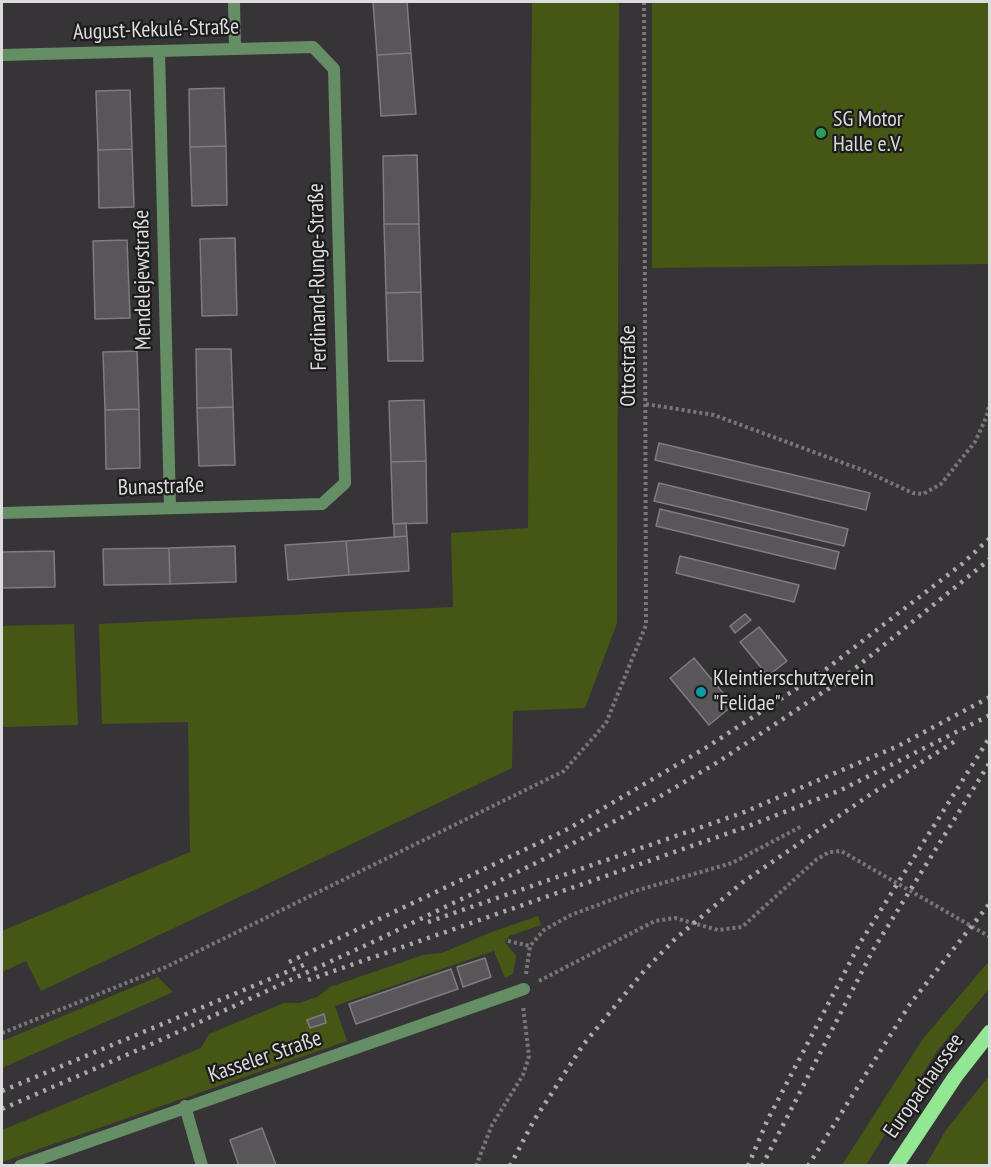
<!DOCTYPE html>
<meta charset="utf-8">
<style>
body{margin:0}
#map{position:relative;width:991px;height:1167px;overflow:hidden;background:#363436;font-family:"PT Sans Narrow",sans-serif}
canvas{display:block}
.frame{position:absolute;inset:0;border:3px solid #dddcdd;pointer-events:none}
</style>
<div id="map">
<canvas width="991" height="1167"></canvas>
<div class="frame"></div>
</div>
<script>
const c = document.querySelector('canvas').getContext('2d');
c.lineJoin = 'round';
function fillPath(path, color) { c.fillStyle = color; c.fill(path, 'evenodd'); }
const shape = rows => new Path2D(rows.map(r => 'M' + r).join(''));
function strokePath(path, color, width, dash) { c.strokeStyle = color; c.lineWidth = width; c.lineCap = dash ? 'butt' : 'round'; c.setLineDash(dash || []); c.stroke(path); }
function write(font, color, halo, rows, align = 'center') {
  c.font = font + ' "PT Sans Narrow",sans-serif'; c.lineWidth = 4.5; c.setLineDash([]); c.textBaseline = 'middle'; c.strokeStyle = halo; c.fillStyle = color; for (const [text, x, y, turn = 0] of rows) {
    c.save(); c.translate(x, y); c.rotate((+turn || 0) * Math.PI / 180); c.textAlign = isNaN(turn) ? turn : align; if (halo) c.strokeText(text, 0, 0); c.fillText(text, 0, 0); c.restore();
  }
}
const green = shape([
 [532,2,619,2,617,623,585,708,513,711,512,768,41,991,26,961,2,972,2,931,190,852,188,722,102,724,99,624,453,607,451,533,528,528],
 [652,2,989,2,989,264,652,268],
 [74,624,78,725,2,727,2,626],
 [538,916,541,925,509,936,505,942,516,956,513,974,505,978,494,951,335,1006,347,1041,2,1162,2,1130,201,1048,209,1034,284,1003,299,1003,317,997,330,987,423,955,442,953,489,933],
 [989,961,989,989,937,1051,866,1165,842,1165,922,1040],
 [158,977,173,992,2,1068,2,1041],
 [989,1076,989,1165,926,1165,946,1130]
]);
const building = shape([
 [373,2,407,2,411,53,377,55,373,2],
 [411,53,416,114,381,116,377,55,411,53],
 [224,88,226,146,190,147,189,89,224,88],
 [130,90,132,149,98,150,96,91,130,90],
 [226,146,227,205,192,206,190,147,226,146],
 [132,149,134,207,99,208,98,150,132,149],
 [417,155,419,224,384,224,383,156,417,155],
 [384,224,419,224,421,292,386,293,384,224],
 [235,238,237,315,202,316,200,239,235,238],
 [127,240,130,318,95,319,93,241,127,240],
 [421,292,423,361,388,361,386,293,421,292],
 [196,349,231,349,233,407,197,408,196,349],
 [137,351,139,409,105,410,103,352,137,351],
 [424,400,426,461,391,462,389,401,424,400],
 [233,407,235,465,199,466,197,408,233,407],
 [139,409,140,468,106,469,105,410,139,409],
 [659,443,870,493,866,510,655,460,659,443],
 [426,461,427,523,393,524,391,462,426,461],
 [659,483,848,529,844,546,654,501,659,483],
 [660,509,839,552,835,569,656,526,660,509],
 [406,523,407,536,394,537,394,524,406,523],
 [407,536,409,571,349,575,346,541,407,536],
 [346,541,349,575,288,580,285,545,346,541],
 [235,546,236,582,170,584,169,548,235,546],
 [169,548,170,584,104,585,103,549,169,548],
 [54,551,55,587,2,588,2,552,54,551],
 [680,556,799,585,794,602,676,573,680,556],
 [745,614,751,620,735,633,730,626,745,614],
 [759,627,787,661,768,676,740,642,759,627],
 [694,658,733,705,709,725,670,678,694,658],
 [485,958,491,977,463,987,457,967,485,958],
 [451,969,458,989,356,1024,349,1004,451,969],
 [324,1014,326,1023,310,1028,307,1020,324,1014],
 [262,1128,276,1165,239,1166,230,1140,262,1128]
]);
const path = shape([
 [646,404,714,415,865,471,913,493,923,494,941,484,975,442,986,418,990,403],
 [508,941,530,946],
 [526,974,530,946,544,930,571,915,635,891,732,863,802,826],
 [539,981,655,921,675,918,718,930,742,927,817,859,829,852,841,851,990,937],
 [2,1033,166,967,564,771,606,723,646,625,644,2],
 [476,1166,492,1125,523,1075,529,1056,523,1006]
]);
const street = shape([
 [234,2,235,48],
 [159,51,170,508],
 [2,55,313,47,334,69,345,483,322,504,2,513],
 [185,1106,202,1166],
 [20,1166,524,989]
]);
const primary = shape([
 [896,1166,955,1077,990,1032]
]);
const rail = shape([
 [428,922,742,813,898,746,990,697],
 [289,962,568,829,707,747,825,670,962,564,990,538],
 [308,980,746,827,841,790,990,715],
 [2,1091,306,964],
 [2,1109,154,1043,375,941,540,861,654,800,718,762,837,683,990,559],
 [510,1166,533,1122,583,1045,644,971,675,939,743,882,871,794,957,740],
 [748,1166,767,1121,860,943,988,740],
 [762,1166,873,950,990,762],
 [808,1166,910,1004,990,903]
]);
const markers = [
 [821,133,6,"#2e9e5b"],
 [701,692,6,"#0f9aa8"]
];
const streetNames = [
 ["August-Kekulé-Straße",156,30,-2],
 ["Ferdinand-Runge-Straße",318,277,-91],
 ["Mendelejewstraße",143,280,-91],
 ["Ottostraße",629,366,-90],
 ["Bunastraße",161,487,-2],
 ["Kasseler Straße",265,1057,-19],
 ["Europachaussee",924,1086,-55]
];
const poiNames = [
 ["SG Motor",833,120],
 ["Halle e.V.",833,145],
 ["Kleintierschutzverein",713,679],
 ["\"Felidae\"",713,704]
];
fillPath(green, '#465715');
fillPath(building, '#585659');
strokePath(building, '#7e7c7f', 1.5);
strokePath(path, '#787678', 4, [3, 3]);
strokePath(street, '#668e65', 12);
strokePath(primary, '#94e792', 15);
strokePath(rail, '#abaaab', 4.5, [3, 6]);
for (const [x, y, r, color] of markers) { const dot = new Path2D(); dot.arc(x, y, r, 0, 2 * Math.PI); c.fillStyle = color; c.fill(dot); strokePath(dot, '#1d1c1d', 2); }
write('22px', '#dddcdd', '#1d1c1d', streetNames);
write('22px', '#dddcdd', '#1d1c1d', poiNames, 'left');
</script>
